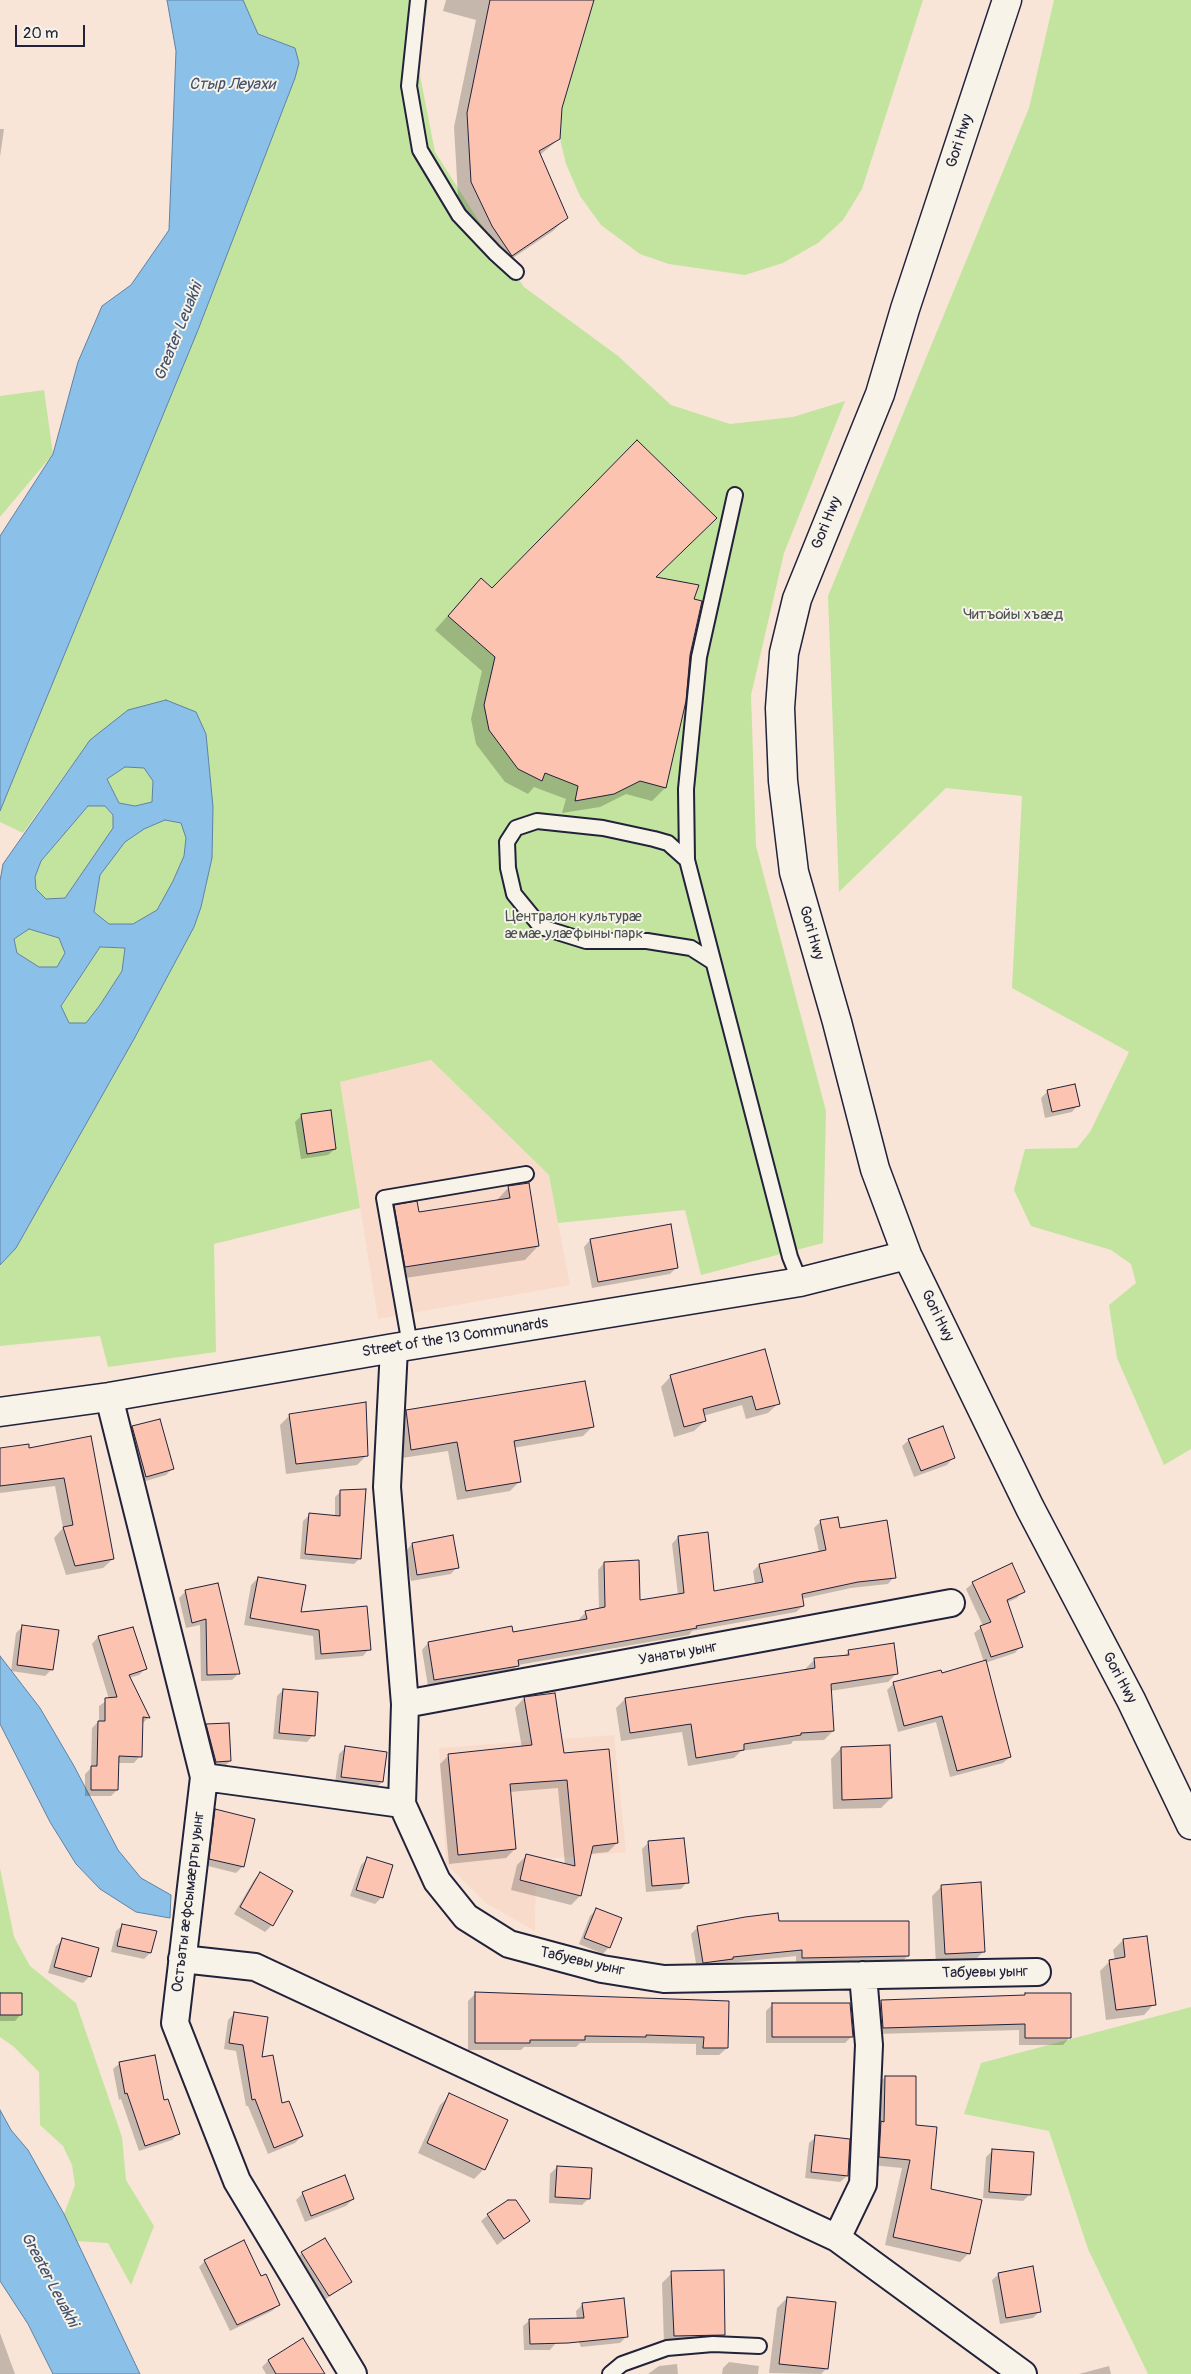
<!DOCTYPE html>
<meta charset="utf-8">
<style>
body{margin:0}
#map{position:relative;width:1191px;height:2374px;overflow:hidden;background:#f8e5d8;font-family:Pangolin,sans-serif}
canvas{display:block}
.scale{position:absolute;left:15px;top:25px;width:70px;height:22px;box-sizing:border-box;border:2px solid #22223b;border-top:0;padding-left:6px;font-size:15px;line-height:18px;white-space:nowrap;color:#22223b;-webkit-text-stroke:4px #f7f3e8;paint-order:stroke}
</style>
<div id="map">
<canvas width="1191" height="2374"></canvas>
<div class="scale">20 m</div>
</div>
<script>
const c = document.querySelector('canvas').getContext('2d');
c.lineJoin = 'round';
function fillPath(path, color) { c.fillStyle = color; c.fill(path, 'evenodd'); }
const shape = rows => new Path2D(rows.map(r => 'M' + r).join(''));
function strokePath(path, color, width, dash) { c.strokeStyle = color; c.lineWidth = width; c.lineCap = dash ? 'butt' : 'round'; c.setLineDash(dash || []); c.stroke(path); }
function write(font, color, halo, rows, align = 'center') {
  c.font = font + ' Pangolin,sans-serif'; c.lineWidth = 4; c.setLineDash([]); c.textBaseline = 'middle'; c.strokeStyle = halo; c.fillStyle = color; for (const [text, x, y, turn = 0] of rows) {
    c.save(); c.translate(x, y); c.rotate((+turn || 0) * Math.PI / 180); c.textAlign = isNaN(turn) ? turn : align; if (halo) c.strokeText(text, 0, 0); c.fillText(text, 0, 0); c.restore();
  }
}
const built = shape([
 [431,1060,549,1175,570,1285,378,1319,340,1082],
 [614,1735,626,1852,536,1860,535,1931,486,1903,446,1864,439,1748]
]);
const green = shape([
 [243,0,428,0,418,65,435,152,477,218,524,287,618,356,671,405,730,424,793,417,845,401,784,553,751,695,756,846,826,1111,823,1243,701,1275,685,1210,558,1223,549,1175,431,1060,340,1082,360,1208,214,1244,216,1352,108,1367,100,1336,0,1346,0,1265,16,1248,134,1039,194,927,201,907,212,858,209,760,90,740,23,833,0,822,0,811,198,330,295,78,295,48,258,34],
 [594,0,923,0,862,189,843,220,818,243,783,263,745,275,669,264,640,254,601,225,580,196,566,164,560,139,562,108],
 [1054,0,1191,0,1191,1449,1164,1465,1117,1358,1109,1305,1136,1283,1131,1264,1111,1250,1031,1226,1014,1190,1025,1149,1077,1148,1090,1132,1129,1052,1012,988,1022,796,946,788,839,892,828,596,1029,108],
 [44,390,53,454,0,517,0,396],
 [125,767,144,767,153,781,153,802,135,806,119,803,106,779],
 [88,806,105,806,113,815,113,828,65,899,46,899,36,889,35,877,41,861],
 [165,820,181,823,186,838,184,856,173,881,157,910,133,924,109,924,94,912,100,875,125,842,144,829],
 [29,929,59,938,65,953,57,967,39,967,17,953,14,939],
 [100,947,126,948,122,971,100,1005,86,1024,69,1024,61,1007],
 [0,1868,14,1937,30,1966,76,2003,122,2137,126,2180,154,2226,131,2285,108,2243,75,2241,64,2214,75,2185,72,2165,63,2146,40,2125,39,2072,13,2046,0,2037],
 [1191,2007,1191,2374,1148,2374,1088,2249,1049,2131,964,2114,981,2063]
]);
const water = shape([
 [167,0,243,0,258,34,295,48,299,63,295,78,198,330,0,811,0,536,53,454,78,362,102,306,131,285,169,230,176,51,167,0],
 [166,700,196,712,206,734,213,807,212,858,201,907,194,927,134,1039,16,1248,0,1265,0,881,3,864,90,740,128,710,166,700],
 [125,767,144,768,153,781,152,802,135,806,119,803,107,779,125,767],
 [88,806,105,806,113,815,113,828,65,898,46,899,36,889,35,877,41,861,88,806],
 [165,820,181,823,186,838,184,856,173,881,157,910,133,924,109,924,94,912,100,875,125,842,144,829,165,820],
 [29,929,59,938,65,953,57,967,39,967,17,953,14,939,29,929],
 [100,947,125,948,122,971,100,1005,86,1023,69,1023,61,1006,100,947],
 [0,1656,40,1708,74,1766,118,1850,141,1878,171,1895,170,1918,136,1912,100,1889,76,1864,50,1822,0,1724,0,1656],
 [0,2110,11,2130,28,2150,64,2214,140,2374,53,2374,28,2324,0,2281,0,2110]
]);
const shadow = shape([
 [446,0,593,0,561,108,559,139,540,155,566,218,553,231,498,268,479,239,458,196,454,127,476,20,443,11],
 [0,129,4,129,0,157],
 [654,578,689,655,665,788,652,801,626,794,600,807,562,813,566,799,534,787,528,794,505,782,476,744,471,719,482,671,435,630,468,593],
 [1048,1091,1078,1105,1072,1112,1045,1118,1041,1098],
 [302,1115,335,1149,328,1155,301,1159,295,1122],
 [509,1187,538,1246,525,1260,392,1280,381,1220,395,1206,418,1214,496,1201],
 [590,1240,677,1267,670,1274,592,1288,584,1247],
 [764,1351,779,1403,768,1413,746,1419,742,1405,703,1416,705,1421,694,1431,674,1437,661,1387,671,1376],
 [407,1411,592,1427,583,1436,513,1448,519,1482,510,1491,457,1500,448,1451,402,1458,397,1420],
 [290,1415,367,1455,357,1465,286,1474,280,1425],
 [132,1427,173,1468,166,1475,139,1483,126,1434],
 [90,1438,113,1559,103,1568,66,1575,54,1538,63,1528,55,1486,0,1493,0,1449,28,1449],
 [909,1440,953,1458,947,1465,914,1477,902,1446],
 [341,1491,360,1558,354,1564,300,1559,303,1521,309,1515,335,1517,335,1497],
 [820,1522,839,1529,894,1577,888,1584,851,1588,801,1599,803,1606,796,1612,692,1631,689,1635,518,1665,511,1672,428,1686,422,1650,428,1643,512,1634,580,1622,579,1619,586,1612,599,1610,598,1570,604,1563,639,1601,678,1595,672,1544,678,1537,713,1592,755,1584,753,1571,759,1565,819,1552,814,1528],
 [412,1544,457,1567,451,1574,411,1581,406,1551],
 [258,1578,300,1613,369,1649,363,1656,315,1660,313,1636,244,1625,251,1585],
 [973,1583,1023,1591,1017,1598,1006,1603,1021,1646,1015,1653,985,1663,1010,1757,1003,1763,950,1777,936,1722,898,1732,887,1690,894,1683,941,1675,984,1662,974,1633,983,1626,966,1589],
 [217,1584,238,1674,232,1680,201,1681,200,1625,186,1628,179,1598,186,1591],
 [23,1626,52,1669,45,1676,11,1671,16,1633],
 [133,1628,145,1669,139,1675,129,1678,148,1718,141,1725,140,1756,134,1763,118,1763,117,1790,111,1796,85,1796,85,1774,91,1768,92,1728,99,1721,99,1706,109,1699,92,1644,98,1637],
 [849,1651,897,1673,888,1682,830,1691,833,1731,824,1740,793,1741,791,1744,741,1751,734,1758,688,1766,682,1732,621,1741,616,1708,625,1699,806,1671,806,1668,815,1659,843,1657],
 [283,1690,313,1735,307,1742,273,1739,277,1696],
 [524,1698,563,1754,617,1843,608,1852,590,1854,580,1896,571,1905,511,1890,517,1865,527,1855,565,1865,558,1788,509,1792,515,1849,506,1858,449,1864,440,1764,449,1755,522,1748,515,1708],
 [207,1725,230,1761,223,1768,209,1768,200,1732],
 [345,1748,382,1782,376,1788,335,1783,339,1754],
 [841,1748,891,1798,881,1808,833,1809,831,1759],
 [216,1810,243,1866,236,1873,204,1865,209,1817],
 [648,1843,687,1882,681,1889,646,1892,642,1849],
 [367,1859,382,1897,375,1904,350,1896,361,1865],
 [260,1873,292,1891,272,1925,265,1932,234,1914,254,1880],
 [942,1886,984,1951,974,1961,936,1964,932,1896],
 [596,1910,609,1947,603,1954,579,1944,590,1916],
 [778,1922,908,1956,901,1962,796,1964,796,1956,728,1963,725,1966,697,1969,691,1934,698,1927],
 [123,1925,150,1953,144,1959,111,1952,116,1931],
 [63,1939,90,1976,83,1983,48,1973,56,1946],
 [1123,1940,1154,2004,1144,2015,1106,2020,1100,1971,1110,1961,1115,1960,1113,1950],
 [476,1993,728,2002,727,2048,719,2055,696,2055,696,2044,638,2043,580,2043,576,2047,524,2047,521,2050,468,2050,468,2001],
 [0,1994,21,2014,15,2021,0,2021],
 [1069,1994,1069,2038,1063,2045,1019,2045,1019,2030,876,2034,875,2008,882,2001],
 [773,2004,852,2036,845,2043,766,2043,766,2011],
 [235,2013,260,2059,281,2105,302,2136,295,2143,268,2154,248,2106,246,2106,236,2051,224,2049,228,2020],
 [120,2063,163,2102,178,2134,172,2140,139,2151,121,2099,119,2100,113,2069],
 [885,2077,914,2126,929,2190,969,2253,960,2262,885,2245,902,2168,871,2165,877,2085],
 [450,2095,484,2169,474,2179,418,2153,440,2105],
 [816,2137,847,2176,840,2182,805,2178,809,2143],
 [993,2150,1029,2195,1023,2201,983,2198,986,2157],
 [557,2167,589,2198,582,2205,549,2203,550,2174],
 [303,2193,353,2199,346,2206,305,2222,296,2200],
 [488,2215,528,2221,497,2245,481,2221],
 [302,2253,351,2281,322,2302,295,2260],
 [205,2261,261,2278,279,2305,272,2311,230,2331,199,2267],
 [672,2273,724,2335,714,2345,664,2345,662,2283],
 [999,2274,1040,2311,1033,2318,1000,2324,992,2280],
 [787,2298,827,2368,821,2374,769,2373,777,2308],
 [583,2304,627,2336,620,2343,581,2347,572,2326,577,2320,576,2311],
 [530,2320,556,2343,550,2350,524,2350,523,2326],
 [0,2333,15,2374,0,2374],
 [303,2340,318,2374,266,2374,262,2367,268,2361],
 [729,2362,759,2366,758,2374,722,2374,723,2368],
 [677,2364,678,2374,648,2374,659,2366],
 [1109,2366,1111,2374,1079,2374]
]);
const building = shape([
 [490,0,594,0,562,108,560,139,539,151,568,218,512,256,492,226,471,182,467,113,490,0],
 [637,440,717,518,656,577,699,585,694,599,702,601,690,655,686,701,666,788,640,781,614,794,575,801,578,786,545,773,542,781,518,769,489,730,484,705,495,657,448,616,481,578,492,588,637,440],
 [1075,1084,1080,1106,1052,1112,1047,1090,1075,1084],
 [331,1110,336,1149,307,1154,301,1114,331,1110],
 [529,1183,539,1246,405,1267,394,1205,417,1201,419,1212,510,1198,508,1186,529,1183],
 [671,1224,678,1268,598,1282,590,1239,671,1224],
 [765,1349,780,1404,756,1410,752,1396,703,1409,706,1421,684,1427,670,1375,765,1349],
 [585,1381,594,1427,514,1441,521,1482,466,1491,457,1442,411,1450,406,1410,585,1381],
 [366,1402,368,1456,296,1464,289,1414,366,1402],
 [160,1419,174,1469,146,1477,132,1426,160,1419],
 [943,1426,955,1458,921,1471,908,1439,943,1426],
 [91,1436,114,1559,75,1566,63,1527,73,1525,64,1478,0,1486,0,1448,29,1444,29,1448,91,1436],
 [366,1489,361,1559,305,1554,309,1513,340,1516,340,1490,366,1489],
 [838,1517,840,1528,887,1520,896,1578,858,1582,802,1594,804,1606,696,1626,697,1628,518,1660,519,1666,434,1680,428,1642,512,1626,513,1632,587,1619,585,1611,605,1607,604,1562,639,1560,640,1600,684,1593,678,1536,708,1532,714,1591,763,1582,759,1564,826,1550,820,1520,838,1517],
 [453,1535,459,1568,417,1575,412,1543,453,1535],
 [1012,1563,1025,1592,1007,1600,1023,1647,991,1657,980,1626,991,1622,972,1582,1012,1563],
 [258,1577,306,1585,301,1612,367,1606,371,1650,321,1654,319,1630,250,1618,258,1577],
 [218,1583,240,1674,207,1675,206,1619,192,1623,185,1590,218,1583],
 [22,1625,59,1630,53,1670,17,1665,22,1625],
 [133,1627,147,1669,129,1675,150,1718,143,1717,142,1757,119,1756,118,1790,91,1790,91,1766,97,1766,98,1721,105,1721,105,1698,117,1697,98,1636,133,1627],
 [894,1643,898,1674,831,1684,834,1731,801,1733,801,1735,744,1744,744,1750,696,1758,691,1724,630,1733,625,1698,815,1668,814,1658,849,1655,848,1650,894,1643],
 [986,1660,1011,1757,957,1771,942,1716,904,1726,893,1682,941,1670,942,1673,986,1660],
 [283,1689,318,1692,315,1736,279,1733,283,1689],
 [555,1693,564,1753,609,1749,618,1843,593,1846,581,1896,520,1880,526,1854,575,1866,567,1780,510,1784,516,1849,458,1855,448,1754,532,1745,524,1697,555,1693],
 [229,1723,231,1761,216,1762,206,1724,229,1723],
 [890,1745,892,1798,842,1800,841,1747,890,1745],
 [345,1746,387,1752,383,1782,341,1777,345,1746],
 [215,1809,255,1819,244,1867,209,1859,215,1809],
 [684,1838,689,1883,652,1886,648,1841,684,1838],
 [367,1857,393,1865,383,1898,356,1890,367,1857],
 [260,1872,293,1891,273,1926,240,1907,260,1872],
 [981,1882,985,1952,945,1954,941,1885,981,1882],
 [596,1908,622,1918,610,1948,584,1938,596,1908],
 [778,1913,779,1921,909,1921,909,1956,802,1958,802,1950,733,1957,733,1959,703,1963,697,1926,745,1917,778,1913],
 [122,1924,157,1931,151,1953,117,1946,122,1924],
 [1147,1936,1156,2005,1116,2010,1109,1960,1125,1957,1123,1939,1147,1936],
 [62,1938,99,1948,91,1977,54,1967,62,1938],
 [475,1992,729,2001,728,2048,703,2048,704,2037,646,2035,646,2037,585,2036,585,2040,530,2040,530,2043,475,2043,475,1992],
 [0,1993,22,1993,22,2015,0,2015,0,1993],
 [1025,1993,1071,1993,1071,2038,1025,2038,1025,2024,883,2028,881,2000,1025,1995,1025,1993],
 [772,2003,850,2003,853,2037,772,2037,772,2003],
 [234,2012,268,2017,262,2057,273,2055,282,2103,289,2101,303,2136,274,2148,255,2099,252,2100,243,2045,229,2043,234,2012],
 [155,2055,164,2100,168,2099,180,2134,145,2146,127,2093,125,2094,119,2062,155,2055],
 [885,2076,916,2076,916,2125,937,2127,931,2189,982,2200,970,2254,893,2237,910,2160,879,2157,881,2121,884,2122,885,2076],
 [449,2093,508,2120,485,2170,427,2143,449,2093],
 [815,2135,850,2139,848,2176,811,2172,815,2135],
 [992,2149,1034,2152,1031,2195,989,2192,992,2149],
 [557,2166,592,2168,590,2199,555,2197,557,2166],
 [345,2175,354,2199,311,2216,302,2192,345,2175],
 [508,2200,516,2200,530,2221,504,2239,487,2214,508,2200],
 [325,2238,352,2282,329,2296,301,2252,325,2238],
 [244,2240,261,2276,266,2274,280,2305,237,2325,204,2260,244,2240],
 [1033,2266,1041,2312,1006,2318,998,2273,1033,2266],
 [724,2270,725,2335,674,2336,671,2271,724,2270],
 [787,2297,836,2302,828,2369,779,2364,787,2297],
 [624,2298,628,2337,568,2343,530,2344,529,2319,584,2318,582,2303,624,2298],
 [303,2338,325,2374,276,2374,268,2360,303,2338]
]);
const lane = shape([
 [418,0,409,86,420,150,459,215,495,253,516,272],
 [735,495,699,657,686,789,687,860,790,1257,800,1282],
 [687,860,668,843,654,839,603,828,537,821,516,828,507,842,508,868,514,894,541,927,586,941,647,941,691,948,713,962],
 [410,1345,384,1198,526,1174],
 [610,2374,622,2364,667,2348,713,2344,759,2346]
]);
const street = shape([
 [394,1348,387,1487,405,1704,402,1804],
 [109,1397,204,1777,175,2023,237,2181,353,2374],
 [405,1704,951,1603],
 [204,1777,402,1804,437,1881,466,1917,509,1944,602,1969,664,1979,1037,1972],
 [182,1959,255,1967,837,2238,1023,2374],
 [837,2238,863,2184,869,2045,863,1975]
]);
const secondary = shape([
 [1007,0,905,309,880,394,797,599,784,653,780,708,783,781,794,872,837,1022,875,1169,907,1255,1030,1508,1131,1700,1191,1825],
 [0,1412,109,1397,394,1348,800,1282,907,1255]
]);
const streetNames = [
 ["Gori Hwy",960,141,-72],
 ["Gori Hwy",827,523,-68],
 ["Gori Hwy",811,933,74],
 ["Gori Hwy",937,1316,64],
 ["Street of the 13 Communards",455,1338,-9],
 ["Уанаты уынг",678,1654,-10],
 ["Gori Hwy",1119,1678,62],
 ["Остъаты æфсымæрты уынг",189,1902,-83],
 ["Табуевы уынг",582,1962,13],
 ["Табуевы уынг",985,1973,-1]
];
const parkNames = [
 ["Читъойы хъæд",1013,615],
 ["Централон культурæ",574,917],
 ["æмæ улæфыны парк",574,934]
];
const waterNames = [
 ["Стыр Леуахи",232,85],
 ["Greater Leuakhi",179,332,-68],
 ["Greater Leuakhi",49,2280,62]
];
fillPath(built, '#f9dbcc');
fillPath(green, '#c2e49e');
fillPath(water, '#8bc0e8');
strokePath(water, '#6181a3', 1);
fillPath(shadow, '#0003');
fillPath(building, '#fcc3b1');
strokePath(building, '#22223b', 1);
strokePath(lane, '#22223b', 18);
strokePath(street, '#22223b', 30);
strokePath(secondary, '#22223b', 31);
strokePath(lane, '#f7f3e8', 14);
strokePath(street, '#f7f3e8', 26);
strokePath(secondary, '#f7f3e8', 28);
write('15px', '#22223b', '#f7f3e8', streetNames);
write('15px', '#4a5254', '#f7f3e8', parkNames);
write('italic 16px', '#42516f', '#f7f3e8', waterNames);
</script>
